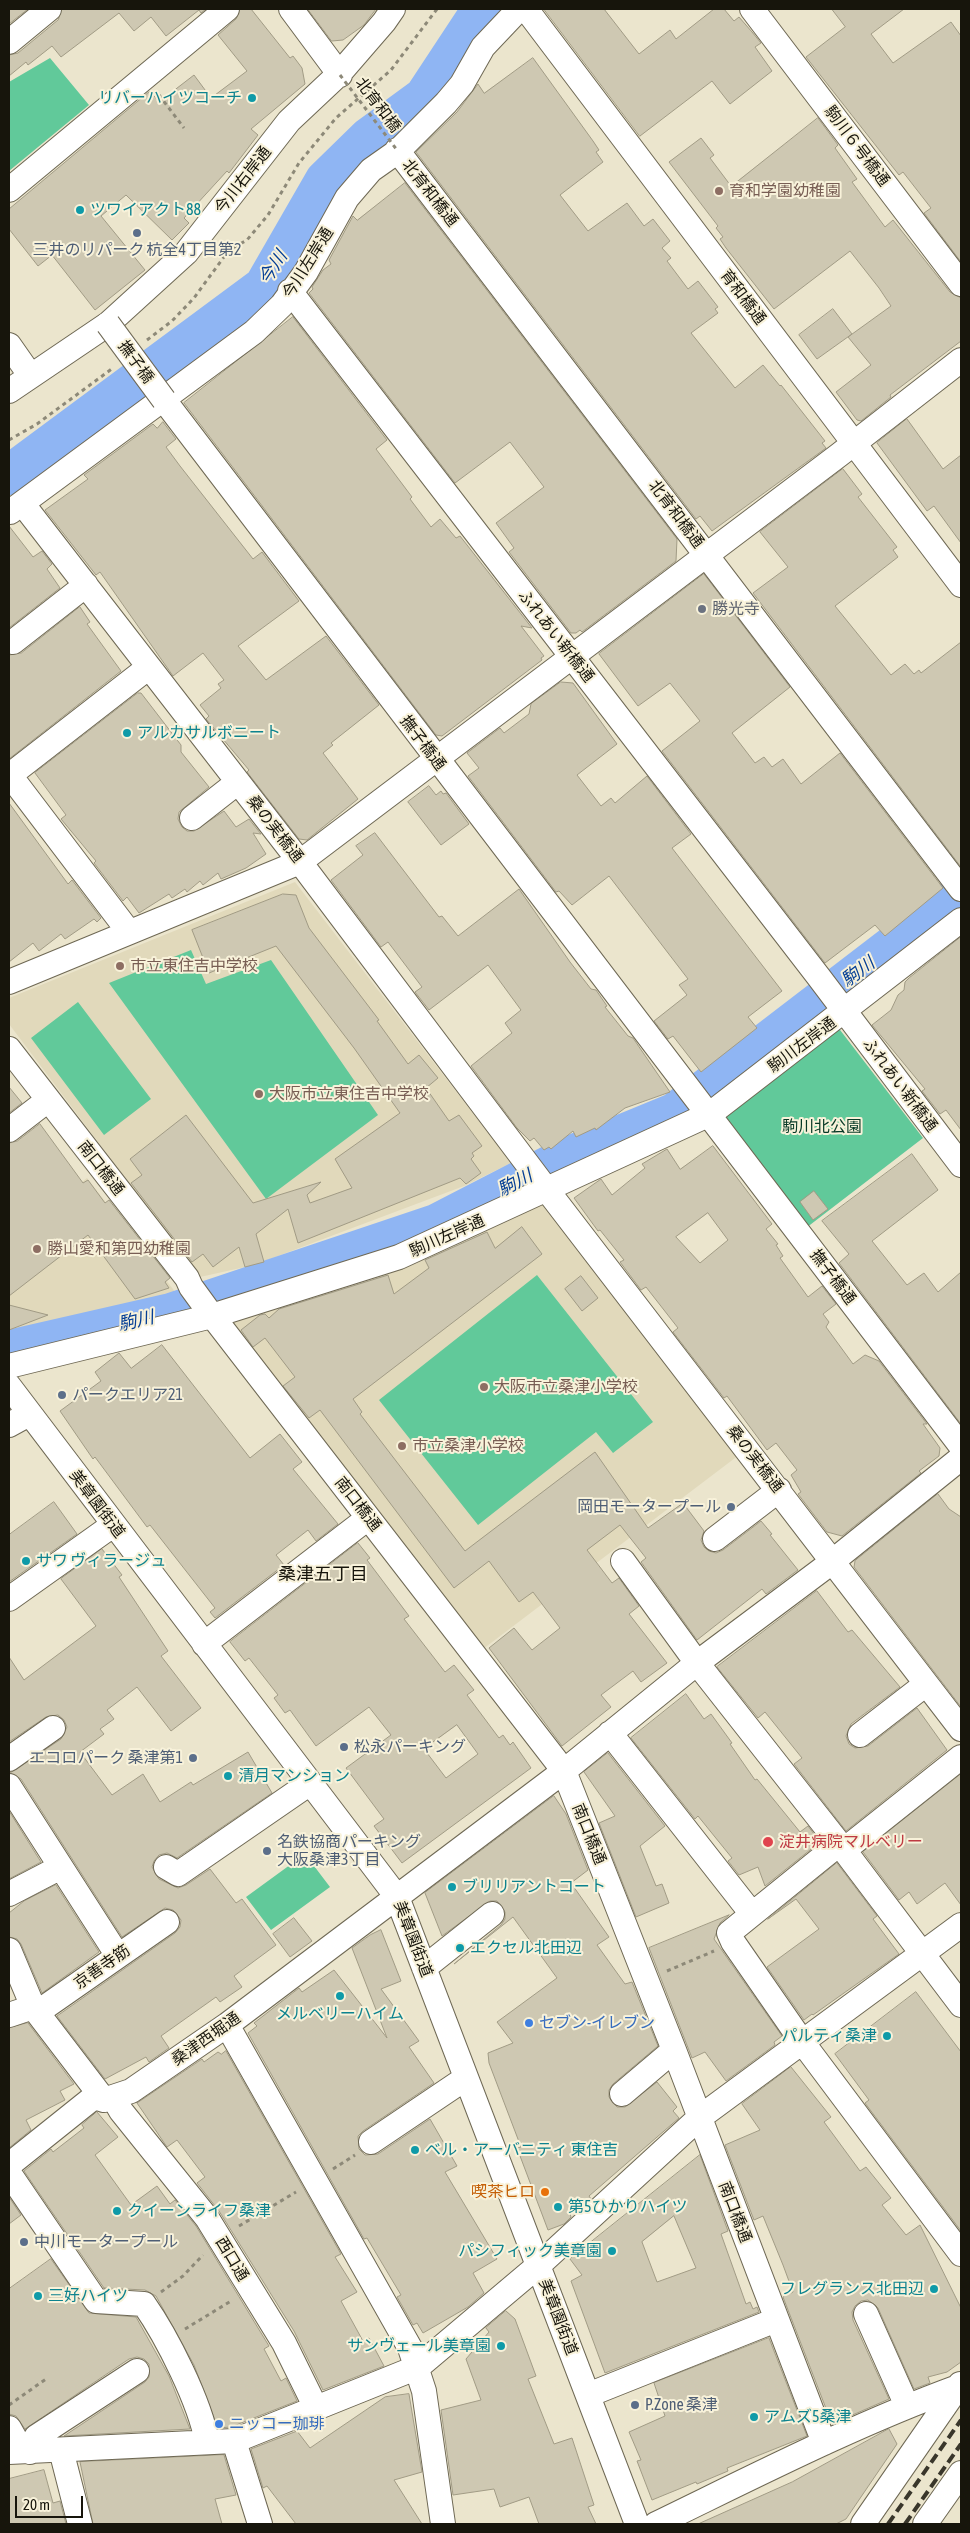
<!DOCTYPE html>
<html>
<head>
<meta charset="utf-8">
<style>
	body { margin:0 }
	#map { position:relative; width:970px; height:2533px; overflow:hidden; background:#ebe5cd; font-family:"Asap Condensed",sans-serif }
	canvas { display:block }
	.frame { position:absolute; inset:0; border:10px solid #17150c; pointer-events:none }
	.scale { position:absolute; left:15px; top:2496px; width:68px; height:22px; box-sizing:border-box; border:2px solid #17150c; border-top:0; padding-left:6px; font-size:15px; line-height:18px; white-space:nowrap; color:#17150c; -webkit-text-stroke:4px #f8f2da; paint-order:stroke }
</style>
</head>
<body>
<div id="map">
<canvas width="970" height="2533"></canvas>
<div class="frame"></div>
<div class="scale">20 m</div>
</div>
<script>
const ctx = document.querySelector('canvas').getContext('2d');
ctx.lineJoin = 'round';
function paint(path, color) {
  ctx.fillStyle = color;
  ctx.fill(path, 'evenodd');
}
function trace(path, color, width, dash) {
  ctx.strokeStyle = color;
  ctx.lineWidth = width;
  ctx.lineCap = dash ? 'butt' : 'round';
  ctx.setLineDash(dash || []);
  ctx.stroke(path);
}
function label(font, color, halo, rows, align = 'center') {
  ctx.font = font + ' "Asap Condensed","Noto Sans JP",sans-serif';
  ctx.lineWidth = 4;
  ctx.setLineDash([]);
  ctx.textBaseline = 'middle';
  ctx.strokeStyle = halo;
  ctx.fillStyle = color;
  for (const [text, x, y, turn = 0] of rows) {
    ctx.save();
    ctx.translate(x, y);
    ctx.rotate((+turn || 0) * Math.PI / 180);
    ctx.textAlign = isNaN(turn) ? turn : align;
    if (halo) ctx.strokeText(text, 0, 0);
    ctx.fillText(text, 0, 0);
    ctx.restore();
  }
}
const built = new Path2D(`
	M295,882L511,1163L464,1186L254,1265L200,1277L9,1024V998Z
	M87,1178L176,1293L9,1332V1249L42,1224L37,1217Z
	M534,1203L548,1205L739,1455L483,1649L228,1320Z`);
const green = new Path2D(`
	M50,58L89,105L9,171V82Z
	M191,950L206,984L271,960L378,1115L266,1199L109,983Z
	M78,1002L151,1099L104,1135L31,1038Z
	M837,1026L923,1138L806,1228L721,1116Z
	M537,1275L653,1422L613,1453L596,1432L478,1525L379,1400Z
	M305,1854L330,1887L271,1930L246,1897Z`);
const river = new Path2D(`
	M9,475L264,286L325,180L368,138L424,97L482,9
	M9,1350L171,1313L436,1224L562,1159L674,1113L961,893`);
const building = new Path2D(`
	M9,9H28L9,24Z
	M62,9H206L201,13L199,10L166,36L151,17L134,31L119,13L61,57L52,46L28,65L26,62L9,76V55L18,53L58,20Z
	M240,9H251L290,58L293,56L302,68L305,84L251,129L258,135L229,173L227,171L184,218L189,223L172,240L126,195L101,216L145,270L95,310L52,255L38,266L9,229V209L150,91L159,102L194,75L211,98L247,71L218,35L236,19Z
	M308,9H376L364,25L343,40L332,41Z
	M544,9H604L639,54L670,30L676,39L714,9H724L734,21L739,17L752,32L761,43L755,47L772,71L730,104L712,81L640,136Z
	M832,9H904L871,34L893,63L951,22L961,36V262L924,213L931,208L903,172L899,175L806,57L845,27Z
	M533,58L593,141L599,150L596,152L603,162L560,195L588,231L627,203L644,226L653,219L670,241L662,248L671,258L667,261L688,289L698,281L718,307L715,309L718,313L691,333L735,388L763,365L780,386L781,385L825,441L822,443L826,448L712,531L700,516L696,519L416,152L457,112L478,84L484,93Z
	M818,118L838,145L835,148L857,179L852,182L885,227L893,220L950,292L961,298V341L890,395L891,397L861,421L857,420L836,392L871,365L848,337L891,306L879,288L850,251L774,309L726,248L720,239L723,237L716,228L718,226L669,162L701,138L714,155L710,158L731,186Z
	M405,183L677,539L676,561L582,632L580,630L576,633H571L509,552L514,548L496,523L544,487L510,442L455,483L309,293L313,289L312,287L323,270L331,264L329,260L353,216L357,220Z
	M833,309L852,334L817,359L799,335Z
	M293,317L387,440L376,449L412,497L410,499L431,527L440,519L456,538L460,536L532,628L521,626L544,656L541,658L542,660L442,736L436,735L184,403Z
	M907,419L943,469L961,455V543L934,506L927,511L877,443Z
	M163,422L176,439L166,447L180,466L253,559L262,552L299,601L238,646L266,680L326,636L379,705L331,743L333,745L323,753L358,799L307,840L299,839L247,772L249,770L206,719L209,716L200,705L221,688L218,684L224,680L203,653L173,676L100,572L96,575L45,510L88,479L84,475L153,424L157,428Z
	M843,469L862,494L858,497L897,547L893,550L898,557L835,606L891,675L905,664L914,674L919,670L921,673L961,642V867L753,593L788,567L760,532Z
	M9,526L33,557L42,551L52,564L47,569L60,588L9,628Z
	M704,574L790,687L732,733L755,763L764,757L772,767L783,759L801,784L840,753L943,888L885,936L875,925L825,963L662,751L700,721L670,683L638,706L599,654Z
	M80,607L90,622L87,624L121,671L9,759V655L21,653Z
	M561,682L573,683L617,744L577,775L601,806L611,798L615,803L647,776L691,834L672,848L782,991L748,1017L757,1028L701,1072L673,1036L668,1039L654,1021L687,995L679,985L688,979L609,876L572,905L559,891L556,892L468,776L479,768L467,753L500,728L504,733L529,714L531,704Z
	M138,693H141L181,745V752L209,787L179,812L178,819L182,827L187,831H194L224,811L236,827L249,819L261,834L253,833L266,854L246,868L221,879L218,873L203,885L200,881L187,892L185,889L172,898L169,894L139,913L127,897L123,901L94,863L96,861L61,819L66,815L35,773Z
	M429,786L436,795L441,791L443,794L446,793L469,824L441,845L408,802Z
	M9,803L68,884L72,880L101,918L97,922L94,919L65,939L61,934L39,951L33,943L9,962Z
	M375,833L439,917L442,916L458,936L519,889L570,962L591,989L596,990L607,1006L605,1007L628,1036L633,1038L670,1092L625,1108L596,1130L595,1128L576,1137L573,1131L551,1149L549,1147L544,1150L534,1138L530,1141L517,1128L471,1066L512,1033L505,1023L521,1010L488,965L429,1010L415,992L422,987L388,942L381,947L331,880L363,855L356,846Z
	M283,894L296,895L309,928L379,1020L377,1021L408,1064L419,1055L438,1078L426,1088L449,1121L459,1115L482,1146L472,1153L474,1156L471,1159L481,1173L466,1184L460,1178L298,1243L288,1209L256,1234L264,1262L245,1267L239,1247L213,1267L203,1254L192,1262L131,1183L142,1175L130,1159L186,1115L253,1203L321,1182L307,1195L310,1203L352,1188L335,1159L400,1113L354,1048L276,946L209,973L192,930Z
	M961,937V1130L946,1110L940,1114L922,1091L925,1089L872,1025L891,1010L898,995L904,990L905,982L909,978Z
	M9,1087L22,1103L9,1113Z
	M40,1124L83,1183L88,1180L105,1203L109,1200L170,1278L165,1282L169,1288L135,1299L88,1235L9,1296V1143L17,1141Z
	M713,1146L772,1224L766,1229L778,1244L776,1245L783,1256L780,1258L808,1297L822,1286L836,1304L823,1314L829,1322L826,1327L853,1364L865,1355L879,1361L927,1424H923L940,1448L939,1456L919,1471L921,1473L842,1536L827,1532L798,1494L801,1492L791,1475L797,1470L776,1443L767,1450L727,1396L724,1398L673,1332L678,1328L646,1287L641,1290L620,1262L624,1260L600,1230L598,1231L574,1198L601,1179L612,1195L645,1168L642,1164L667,1149L680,1169ZM708,1213L728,1240L700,1263L676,1237Z
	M912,1154L938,1190L872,1241L907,1285L924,1273L938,1292L961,1272V1424L839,1263L849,1254L822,1221Z
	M814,1191L828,1209L813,1220L800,1202Z
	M522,1227L542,1254L353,1399L362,1412L360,1414L465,1551L595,1452L648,1528L683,1503L704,1531L701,1540L704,1547L709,1551L716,1553L723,1550L761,1521L772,1534L770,1535L798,1570L766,1594L762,1589L697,1640L641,1562L646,1558L620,1525L587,1550L612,1583L619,1578L639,1606L629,1614L667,1663L641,1682L633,1671L601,1695L611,1707L562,1746L489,1648L514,1628L532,1650L560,1628L533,1592L519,1602L489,1561L454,1588L320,1410L309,1418L283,1386L295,1377L265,1338L253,1347L241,1330L260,1315L265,1314L269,1318L279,1309L388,1275L394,1294L429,1268L425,1260L487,1232L495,1248Z
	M581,1276L598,1298L582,1311L565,1289Z
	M9,1305L48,1315L9,1330Z
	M162,1345L250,1458L280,1434L302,1462L293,1469L338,1524L316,1541L308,1530L276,1555L284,1565L215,1618L210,1612L215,1608L150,1525L147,1527L95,1457L93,1459L60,1411L101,1381L95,1372L119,1353L131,1368Z
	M938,1494L949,1509L961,1517V1707L854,1567L855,1561Z
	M54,1502L77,1534L9,1582V1535Z
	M358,1543L370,1558L367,1560L409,1616L404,1619L445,1672L454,1665L474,1690L467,1695L499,1738L503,1735L510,1745L513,1742L531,1768L402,1863L374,1826L384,1819L346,1768L391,1735L369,1707L316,1746L290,1710L285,1713L274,1698L278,1695L249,1658L245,1661L230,1642ZM457,1725L478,1754L446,1778L424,1749Z
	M102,1549L122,1575L119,1577L168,1651L161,1656L201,1708L171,1731L137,1687L107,1710L114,1719L100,1729L104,1734L80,1752L112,1795L143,1774L160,1802L191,1782L193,1785L248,1752L272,1793L177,1858L167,1853L159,1855L154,1861L152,1867L159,1879L178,1888L186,1885L210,1869L236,1903L242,1899L276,1945L234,1976L242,1987L220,2002L216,1997L161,2036L169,2048L149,2062L146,2057L105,2079L57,2016L175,1933L180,1927L181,1920L173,1910L165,1908L122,1937L21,1779L10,1773L61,1739L67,1727L64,1720L58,1715L46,1717L9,1742V1657L24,1680L96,1626L61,1579Z
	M817,1591L848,1632L852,1630L900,1687L851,1724L846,1736L849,1744L855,1748L868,1746L917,1708L947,1750L846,1831L794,1764L802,1758L765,1712L758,1718L717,1667Z
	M686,1694L704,1719L711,1714L732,1743L730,1744L755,1780L757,1779L800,1832L808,1826L820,1842L765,1886L758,1867L739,1875L728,1861L732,1858L698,1816L695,1819L631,1738Z
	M608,1753L665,1826L640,1846L656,1886L662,1884L669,1903L636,1917L599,1823L615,1816L584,1772Z
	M961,1774V1905L945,1883L917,1904L909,1892L899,1900L863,1852Z
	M554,1796L566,1814L588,1870L571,1883L609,1937L597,1945L625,1984L632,1982L658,2046L613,2084L609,2090V2097L617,2107H625L657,2082L677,2107L673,2111L679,2118L589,2196L591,2199L586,2203L569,2210L571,2217L564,2224L548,2230L517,2148L521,2147L489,2063L488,2053L513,2043L497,2022L557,1978L513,1917L454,1964L501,1925L505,1919V1912L497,1901H490L442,1936L425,1893Z
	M9,1811L41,1862L9,1879Z
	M837,1863L877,1916L873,1919L899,1954L813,2015L812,2014L804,2020L767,1967L819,1929L796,1899L768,1919Z
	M56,1885L99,1952L42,1993L21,1944L17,1939L9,1937V1913L24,1901Z
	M729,1915L720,1923L714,1939L782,2036L774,2042L775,2045L726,2081L705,2052L692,2058L649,1948Z
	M294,1918L312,1941L290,1957L273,1934Z
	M381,1930L401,1981L381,1989L419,2041L409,2047L434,2083L363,2131L358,2136L359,2149L365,2155L378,2154L430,2119L457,2166L445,2172L497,2259L473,2273L484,2293L468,2307L423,2333L417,2323L413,2325L397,2297L401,2295L367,2238L364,2239L248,2033L257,2026L254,2023L299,1988L302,1992L334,1970L387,2038L352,1948L370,1935Z
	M916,1992L961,2052V2231L865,2103L869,2100L835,2054Z
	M28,2023L74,2084L60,2091L65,2100L26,2120L31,2130L9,2148V2028Z
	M226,2051L341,2254L335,2257L357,2292L341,2301L363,2341L369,2338L384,2366L323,2390L294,2331L219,2211L197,2183L205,2177L177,2140L167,2147L137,2103L202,2059L204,2062L218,2052L221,2054Z
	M791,2067L831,2117L824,2122L860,2171L866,2167L891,2198L882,2205L906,2235L920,2225L961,2308V2362L947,2372L928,2377L930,2383L914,2389L878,2308L868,2300L861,2301L855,2306L852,2312L853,2320L889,2399L832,2424L783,2297L793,2292L783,2265L763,2216L754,2220L725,2145L760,2130L742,2104Z
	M97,2112L118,2137L95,2155L131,2205L157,2186L170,2204L175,2200L196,2226L269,2346L264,2349L281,2381L286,2378L297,2401L231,2427L218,2428L194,2365L156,2296L145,2290L104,2288L24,2171L51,2149L53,2152L84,2128L82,2125Z
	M700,2155L728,2231L721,2234L746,2304L750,2302L753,2309L757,2307L759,2312L605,2373L571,2281L582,2275L570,2259ZM674,2216L696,2268L657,2282L642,2242Z
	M9,2197L21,2215L9,2224Z
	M51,2259L89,2313L136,2317L169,2376L190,2429L64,2436L145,2382L149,2377V2364L144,2359L137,2357L129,2359L25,2429L16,2416L9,2414V2289Z
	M506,2311L515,2319L536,2376L528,2379L554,2444L572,2438L594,2505L588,2507L596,2524H539L529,2497L500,2507L494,2489L453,2495L441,2410L481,2400L466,2359L489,2332L486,2328Z
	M769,2338L807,2436L727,2468L728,2471L697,2484L696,2482L652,2500L637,2461L641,2460L629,2432L665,2416L654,2383Z
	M409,2394L422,2472L394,2480L422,2524H296L267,2486L263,2488L251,2449L297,2431L310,2448L385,2397Z
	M889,2429L897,2444L846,2519L836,2524H698L792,2482Z
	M224,2455L236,2495L215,2499L222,2524H93L80,2462Z
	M44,2470L53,2503L60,2501L66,2524H9V2479Z`);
const path = new Path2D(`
	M159,95L184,128
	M147,340L172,321L194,298L229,250L247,240L268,215L299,163L336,118L391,70L437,9
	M9,440L37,424L113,368
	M667,1971L714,1951
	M333,2169L355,2155
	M239,2226L296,2192
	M161,2292L183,2276L203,2255
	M185,2329L231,2301
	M9,2405L46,2379`);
const minor = new Path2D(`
	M291,9L340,75
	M526,9L961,585
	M752,9L961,284
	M9,42L49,9
	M397,150L961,889
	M9,190L227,9
	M290,291L818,976L961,1165
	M9,345L30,375
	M9,391L108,324L186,253L289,121L339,74L384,22L393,9
	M164,400C428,749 696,1096 961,1446
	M22,503L300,862L547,1190L961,1729
	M10,512L254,332L282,305L306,272L347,198L371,170L398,151L446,103L462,84L483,47L519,9
	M13,642L86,585
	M9,774L129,932
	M10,775L149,667
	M192,818L238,782
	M9,982L300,862L839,455L961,360
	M9,1049L187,1278L191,1287L207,1309L564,1771L674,2050L824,2443
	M9,1130L48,1100
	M9,1366L212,1316L399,1257L710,1114L961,920
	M9,1386L397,1897L637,2524
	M9,1425L29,1414
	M715,1539L779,1490
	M623,1561L697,1663L844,1850L961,2005
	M9,1599L113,1525
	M204,1644L368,1518
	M610,1733L752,1914
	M860,1735L926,1684
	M9,1759L53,1728
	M9,1786L118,1956
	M839,1844L729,1933L733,1942L803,2043L961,2254
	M844,1850L961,1757
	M166,1867L178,1874L310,1783
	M9,1894L59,1868
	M9,1950L33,2007L104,2100
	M424,1968L492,1914
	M38,2012L167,1922
	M9,2015L33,2007
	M227,2025L410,2348L424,2391L443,2524
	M622,2094L674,2050
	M113,2097L121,2111L207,2218L284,2343L316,2408
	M371,2142L466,2078
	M9,2165L94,2097L104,2100L131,2091L227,2025L564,1771L697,1663L828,1565L961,1458
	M9,2173L96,2301L144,2304C167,2337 200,2402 207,2442
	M866,2314L907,2406
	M588,2395L776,2320
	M9,2428L22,2451
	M234,2441L260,2524
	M61,2450L80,2524
	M9,2452L234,2441L418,2367L539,2265L699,2118L961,1925
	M30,2452L36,2437L137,2371
	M656,2524C755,2476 854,2425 958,2387
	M863,2524L960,2384
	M925,2524L961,2473`);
const rail = new Path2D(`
	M888,2524L961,2420
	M905,2524L961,2444`);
const pathBridge = new Path2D(`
	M340,75L397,150`);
const minorBridge = new Path2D(`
	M108,324L164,400`);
const markers = [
	[252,98,5,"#0f9aa8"],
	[719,191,5,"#8d6e63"],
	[80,210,5,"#0f9aa8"],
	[137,233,5,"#5c6f8a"],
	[702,609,5,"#6b7280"],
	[127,733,5,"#0f9aa8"],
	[120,966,5,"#8d6e63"],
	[259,1094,5,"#8d6e63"],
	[37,1249,5,"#8d6e63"],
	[484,1387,5,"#8d6e63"],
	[62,1395,5,"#5c6f8a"],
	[402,1446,5,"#8d6e63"],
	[731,1507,5,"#5c6f8a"],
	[26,1561,5,"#0f9aa8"],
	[344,1747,5,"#5c6f8a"],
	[193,1758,5,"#5c6f8a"],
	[228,1776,5,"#0f9aa8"],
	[768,1842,6,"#e0444e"],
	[267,1851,5,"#5c6f8a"],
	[452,1887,5,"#0f9aa8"],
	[460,1948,5,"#0f9aa8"],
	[340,1996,5,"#0f9aa8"],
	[529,2023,5,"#3f7fe0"],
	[887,2036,5,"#0f9aa8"],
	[415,2150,5,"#0f9aa8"],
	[545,2192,5,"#e8710a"],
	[558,2207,5,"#0f9aa8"],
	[117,2211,5,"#0f9aa8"],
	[24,2242,5,"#5c6f8a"],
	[612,2251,5,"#0f9aa8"],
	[934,2289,5,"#0f9aa8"],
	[38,2296,5,"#0f9aa8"],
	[501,2346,5,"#0f9aa8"],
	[635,2405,5,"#5c6f8a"],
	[754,2417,5,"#0f9aa8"],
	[219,2424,5,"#3f7fe0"]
];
const cultureNames = [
	["リバーハイツコーチ",242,98,"right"],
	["ツワイアクト88",90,210],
	["アルカサルボニート",137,733],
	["サワ ヴィラージュ",36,1561],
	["清月マンション",238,1776],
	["ブリリアントコート",462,1887],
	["エクセル北田辺",470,1948],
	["メルベリーハイム",340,2014,"center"],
	["パルティ桑津",877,2036,"right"],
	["ベル・アーバニティ 東住吉",425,2150],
	["第5ひかりハイツ",568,2207],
	["クイーンライフ桑津",127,2211],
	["パシフィック美章園",602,2251,"right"],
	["フレグランス北田辺",924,2289,"right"],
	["三好ハイツ",48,2296],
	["サンヴェール美章園",491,2346,"right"],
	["アムズ5桑津",764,2417]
];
const streetNames = [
	["北育和橋",378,105,53],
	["駒川６号橋通",857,146,53],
	["今川右岸通",243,180,-52],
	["北育和橋通",430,193,52],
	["今川左岸通",308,263,-58],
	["育和橋通",743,297,53],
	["撫子橋",136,362,54],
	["北育和橋通",676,514,53],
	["ふれあい新橋通",556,636,52],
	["撫子橋通",423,743,53],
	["桑の実橋通",275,829,52],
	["駒川左岸通",802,1045,-37],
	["ふれあい新橋通",900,1085,53],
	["南口橋通",101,1168,52],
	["駒川左岸通",447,1236,-24],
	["撫子橋通",833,1277,53],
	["桑の実橋通",755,1459,52],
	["美章園街道",97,1504,53],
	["南口橋通",358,1504,52],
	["南口橋通",589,1834,68],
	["美章園街道",413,1939,69],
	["京善寺筋",102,1967,-35],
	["桑津西堀通",206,2039,-35],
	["南口橋通",735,2212,69],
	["西口通",232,2259,59],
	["美章園街道",558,2317,69]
];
const educationNames = [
	["育和学園幼稚園",729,191],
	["市立東住吉中学校",130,966],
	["大阪市立東住吉中学校",269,1094],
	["勝山愛和第四幼稚園",47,1249],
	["大阪市立桑津小学校",494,1387],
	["市立桑津小学校",412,1446]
];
const serviceNames = [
	["三井のリパーク 杭全4丁目第2",137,250,"center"],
	["パークエリア21",72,1395],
	["岡田モータープール",721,1507,"right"],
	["松永パーキング",354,1747],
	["エコロパーク 桑津第1",183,1758,"right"],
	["名鉄協商パーキング",277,1842],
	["大阪桑津3丁目",277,1860],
	["中川モータープール",34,2242],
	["P.Zone 桑津",645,2405]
];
const worshipNames = [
	["勝光寺",712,609]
];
const parkNames = [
	["駒川北公園",822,1127]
];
const healthNames = [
	["淀井病院マルベリー",779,1842]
];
const shopNames = [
	["セブン-イレブン",539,2023],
	["ニッコー珈琲",229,2424]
];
const foodNames = [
	["喫茶ヒロ",535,2192]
];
const waterNames = [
	["今川",273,268,-57],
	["駒川",858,972,-37],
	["駒川",515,1183,-28],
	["駒川",136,1321,-13]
];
const neighbourhoodNames = [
	["桑津五丁目",323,1574]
];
paint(built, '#e1d9bb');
paint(green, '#61c99a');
trace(river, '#8fb5f3', 40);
paint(building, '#cec8b2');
trace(building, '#a19b85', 1);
trace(minor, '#6e6854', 26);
trace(path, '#8d8978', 3, [4, 4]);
trace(minor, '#fff', 24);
trace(rail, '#39362b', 4, [10, 5]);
trace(minorBridge, '#6e6854', 26, []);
trace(pathBridge, '#8d8978', 3, [4, 4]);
trace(minorBridge, '#fff', 24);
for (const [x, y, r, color] of markers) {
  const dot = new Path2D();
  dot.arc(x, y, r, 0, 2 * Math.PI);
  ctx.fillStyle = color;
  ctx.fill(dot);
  trace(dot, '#f8f2da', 2);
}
label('16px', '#0d838f', '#f8f2da', cultureNames, 'left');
label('16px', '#17150c', '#f8f2da', streetNames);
label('16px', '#785e54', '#f8f2da', educationNames, 'left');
label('16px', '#4e5e75', '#f8f2da', serviceNames, 'left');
label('16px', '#5b616d', '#f8f2da', worshipNames, 'left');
label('16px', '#063825', '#f8f2da', parkNames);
label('16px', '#be3a42', '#f8f2da', healthNames, 'left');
label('16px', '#366cbe', '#f8f2da', shopNames, 'left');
label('16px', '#c56008', '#f8f2da', foodNames, 'right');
label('italic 18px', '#043e95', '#f8f2da', waterNames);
label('18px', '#17150c', '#f8f2da', neighbourhoodNames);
</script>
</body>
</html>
